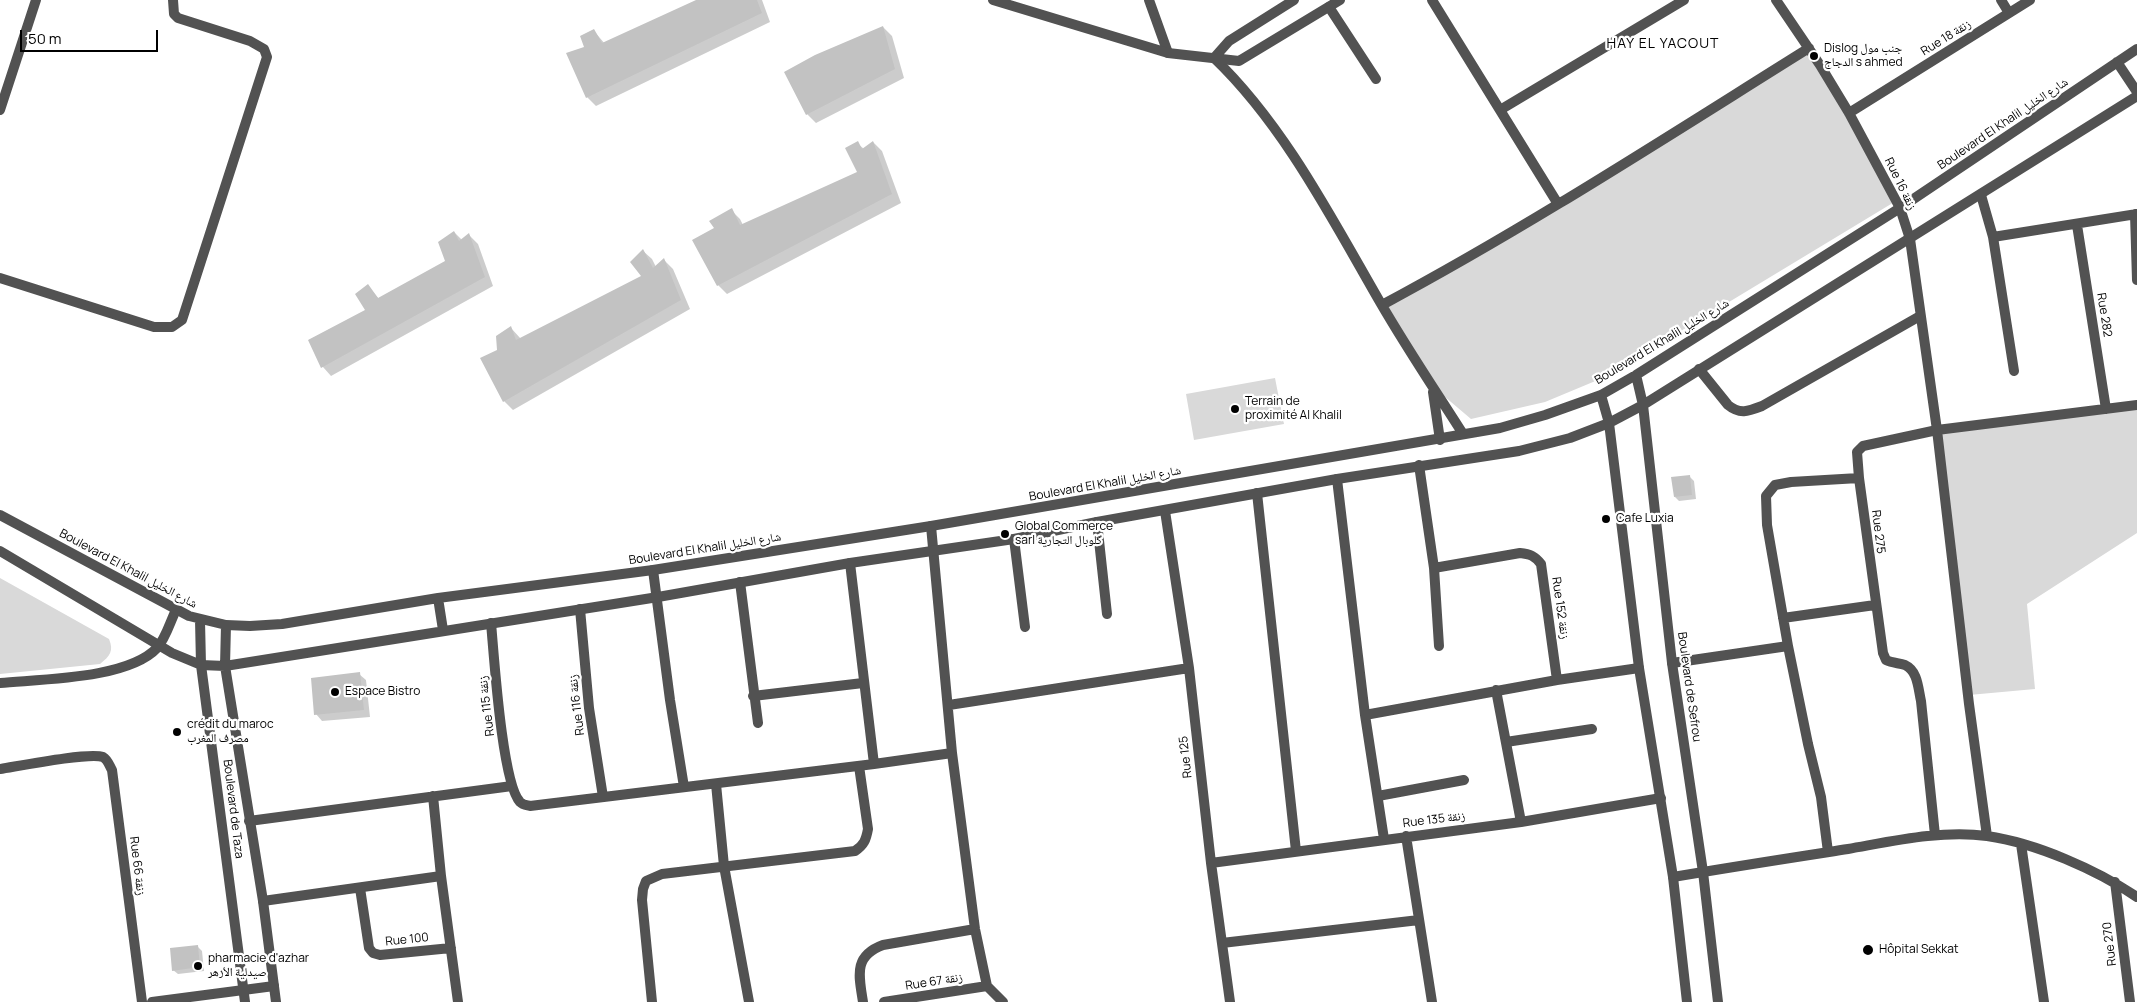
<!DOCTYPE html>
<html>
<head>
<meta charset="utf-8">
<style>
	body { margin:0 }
	#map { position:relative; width:2137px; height:1002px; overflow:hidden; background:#fff; font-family:Manrope,sans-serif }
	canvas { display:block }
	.scale { position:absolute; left:20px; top:30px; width:138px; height:22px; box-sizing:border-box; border:2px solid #000; border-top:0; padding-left:6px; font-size:15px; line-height:18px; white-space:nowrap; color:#000; -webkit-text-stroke:4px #fff; paint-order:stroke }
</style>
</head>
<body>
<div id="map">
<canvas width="2137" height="1002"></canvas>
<div class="scale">50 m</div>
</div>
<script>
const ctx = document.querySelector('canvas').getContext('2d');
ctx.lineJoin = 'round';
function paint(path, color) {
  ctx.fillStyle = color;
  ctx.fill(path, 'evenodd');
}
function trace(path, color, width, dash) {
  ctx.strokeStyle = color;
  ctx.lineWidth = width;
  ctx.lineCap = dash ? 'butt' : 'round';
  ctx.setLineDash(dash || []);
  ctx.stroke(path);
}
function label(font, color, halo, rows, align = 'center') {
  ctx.font = font + ' Manrope,"Noto Naskh Arabic",sans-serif';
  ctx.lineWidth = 4.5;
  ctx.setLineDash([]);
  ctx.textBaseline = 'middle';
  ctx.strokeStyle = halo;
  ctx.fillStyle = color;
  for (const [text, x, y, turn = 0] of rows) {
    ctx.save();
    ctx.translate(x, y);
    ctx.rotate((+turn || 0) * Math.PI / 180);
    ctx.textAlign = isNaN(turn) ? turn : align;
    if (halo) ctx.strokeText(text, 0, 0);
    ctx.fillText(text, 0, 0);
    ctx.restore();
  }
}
const green = new Path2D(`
	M1810,52L1896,201L1605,377L1545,402L1471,419L1431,385L1385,306Z
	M1275,378L1284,424L1194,440L1186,394Z
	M2137,406V533L2027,604L2035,689L1969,695L1938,430Z
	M0,578L109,639C114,651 110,656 100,664L0,674Z`);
const shadow = new Path2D(`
	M699,0H762L770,22L596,106L587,97L586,48L594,31L605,44Z
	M883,27L892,36L904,78L816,123L807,114L785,72Z
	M873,142L882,151L901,203L727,294L718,285L694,241L716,229L731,210L740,219L743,225L859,172L857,143L864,149Z
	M454,232L462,240L469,235L478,244L493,286L331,376L323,367L309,340L367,310L368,286L379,299L447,262Z
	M643,251L652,259L656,267L664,260L673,269L690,309L513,410L504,401L499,351L511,328L521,339L643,276Z
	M1689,476L1694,481L1696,499L1679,501L1675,497Z
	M359,674L366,680L370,717L322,721L316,714Z
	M198,947L202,951L204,971L178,974L173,970Z`);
const building = new Path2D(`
	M696,0H757L762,13L586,98L566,53L584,47L580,36L594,29L602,43Z
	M883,26L895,69L806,115L784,72L815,55Z
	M858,141L862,149L873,141L892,194L717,286L692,240L714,228L709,221L732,208L740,225L857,172L845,148Z
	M454,231L459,241L469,233L485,277L321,368L308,340L365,310L355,294L368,284L378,298L445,261L438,242Z
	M643,249L653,268L664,258L681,300L503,402L480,358L497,350L496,336L511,326L516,340L641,276L630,262Z
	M1690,475L1692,495L1674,497L1671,477Z
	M360,672L364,710L314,715L311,678Z
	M198,945L200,967L172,971L170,948Z`);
const minor = new Path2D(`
	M1149,0L1168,53
	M1432,0L1558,204
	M1776,0L1820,65L1849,113L1900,208L1910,239L1937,430L1969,704L1987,836
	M2001,0L2009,13
	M1329,7L1376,79
	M1214,58C1284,125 1332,219 1380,302C1406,347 1435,390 1463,434
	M0,110L36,0
	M1500,110L1684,0
	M1849,113L2030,0
	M1981,195L1993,237L2137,214
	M2135,214L2137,280
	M2077,225L2106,409
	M1993,237L2014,371
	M0,278L154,327H172L182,320L267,57L264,49L250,41L178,18L174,14L173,0
	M1382,305C1528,227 1668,136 1809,48
	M1699,369L1728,405C1740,415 1749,411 1762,406L1920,316
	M1433,392L1440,440
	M1419,465L1434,568L1439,646
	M1337,479L1365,715L1384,839
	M1257,493L1296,851
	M1165,511L1189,668L1211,863L1230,1002
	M1097,522L1107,614
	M931,526L952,753L975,929L987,986L1003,1002
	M1014,539L1025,627
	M850,563L874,764
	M1434,568L1520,553C1530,554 1535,556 1541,564L1557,680
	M653,570L670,700L684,787
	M740,582L758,723
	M580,609L589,708L603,797
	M1783,618L1875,605
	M491,623C494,655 502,783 520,802C523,805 526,805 530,806L874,764L952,753
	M1672,663L1788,646
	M0,683C42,679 128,679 157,648C166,638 170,622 176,610
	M1496,690L1521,822
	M753,696L863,683
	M949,705L1189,668
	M1365,715L1557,680L1639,668
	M1506,742L1592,729
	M0,769C19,766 89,752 103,757C108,760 109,765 112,770L142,1002
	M716,784L724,866L749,1002
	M433,796L441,876L458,1002
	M1378,796L1464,780
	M249,821L512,786
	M1935,835L1921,701C1918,688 1918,671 1905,665C1899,663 1892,663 1886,660L1883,653L1859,478L1857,452L1863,446L1937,430L2137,405
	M1406,836L1432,1002
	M2021,844L2044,1002
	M1828,852L1821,797L1808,744L1788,646L1767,525L1766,496L1775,485L1791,482L1859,478
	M1211,863L1521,822L1661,798
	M1673,877C1731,867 1790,858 1848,849C1894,841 1941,830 1987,836C2036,843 2097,870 2137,897
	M2115,882L2130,1002
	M360,888L369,948L373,953L380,955L451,948
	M263,901L441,876
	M1222,943L1419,920
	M152,1002L274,986
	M652,1002L642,900L643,889L646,881L662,874L855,851C864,845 866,840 868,829L859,766
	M863,1002C859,976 853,956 883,945L975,929
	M884,1002L987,986`);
const tertiary = new Path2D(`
	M993,0L1168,53L1239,61L1340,0
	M1214,58L1229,41L1294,0
	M2117,62L2137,92
	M1636,375L1643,405L1672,663L1703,872L1718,1002
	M1601,395L1609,423L1639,668L1673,877L1687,1002
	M0,515L189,616L226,625L250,626L282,624L438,598L653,570L931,526L1500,428L1545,415L1601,395L1636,375L1900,208L2137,49
	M0,551L172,653L201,665L225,666L658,597L850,563L1014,539L1097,522L1337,479L1519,451L1570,438L1609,423L1643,405L2137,96
	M438,598L443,630
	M200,620L201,665L245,1002
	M226,625L225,666L263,901L276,1002`);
const markers = [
	[1814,56,5,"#000"],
	[1235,409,5,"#000"],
	[1606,519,5,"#000"],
	[1005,534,5,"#000"],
	[335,692,5,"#000"],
	[177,732,5,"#000"],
	[1868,950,6,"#000"],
	[198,966,5,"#000"]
];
const streetNames = [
	["Rue 18 زنقة",1946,38,-32],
	["Boulevard El Khalil شارع الخليل",2003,124,-34],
	["Rue 16 زنقة",1900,184,64],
	["Rue 282",2104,315,81],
	["Boulevard El Khalil شارع الخليل",1662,342,-31],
	["Boulevard El Khalil شارع الخليل",1105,484,-10],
	["Rue 275",1878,532,83],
	["Boulevard El Khalil شارع الخليل",705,549,-9],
	["Boulevard El Khalil شارع الخليل",128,569,28],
	["Rue 152 زنقة",1560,608,82],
	["Boulevard de Sefrou",1689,687,82],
	["Rue 116 زنقة",577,705,-97],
	["Rue 115 زنقة",487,706,-97],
	["Rue 125",1186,757,-96],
	["Boulevard de Taza",233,809,83],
	["Rue 135 زنقة",1434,820,-7],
	["Rue 66 زنقة",137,866,83],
	["Rue 100",407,940,-6],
	["Rue 270",2110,944,-97],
	["Rue 67 زنقة",934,982,-9]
];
const poiNames = [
	["Dislog جنب مول",1824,49],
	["الدجاج s ahmed",1824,63],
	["Terrain de",1245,402],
	["proximité Al Khalil",1245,416],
	["Cafe Luxia",1616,519],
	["Global Commerce",1015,527],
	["sarl گلوبال التجارية",1015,541],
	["Espace Bistro",345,692],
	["crédit du maroc",187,725],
	["مصرف المغرب",187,739],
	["Hôpital Sekkat",1879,950],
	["pharmacie d'azhar",208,959],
	["صيدلية الأزهر",208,973]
];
const neighbourhoodNames = [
	["HAY EL YACOUT",1663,44]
];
paint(green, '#d9d9d9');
paint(shadow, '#0003');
paint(building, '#c2c2c2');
trace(minor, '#525252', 10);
trace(tertiary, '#525252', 10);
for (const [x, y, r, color] of markers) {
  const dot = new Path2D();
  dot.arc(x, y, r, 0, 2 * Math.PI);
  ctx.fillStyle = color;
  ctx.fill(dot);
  trace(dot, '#fff', 2);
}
label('12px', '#000', '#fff', streetNames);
label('12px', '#000', '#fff', poiNames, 'left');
ctx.letterSpacing = '1px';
label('14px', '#000', '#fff', neighbourhoodNames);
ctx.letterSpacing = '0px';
</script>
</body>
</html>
